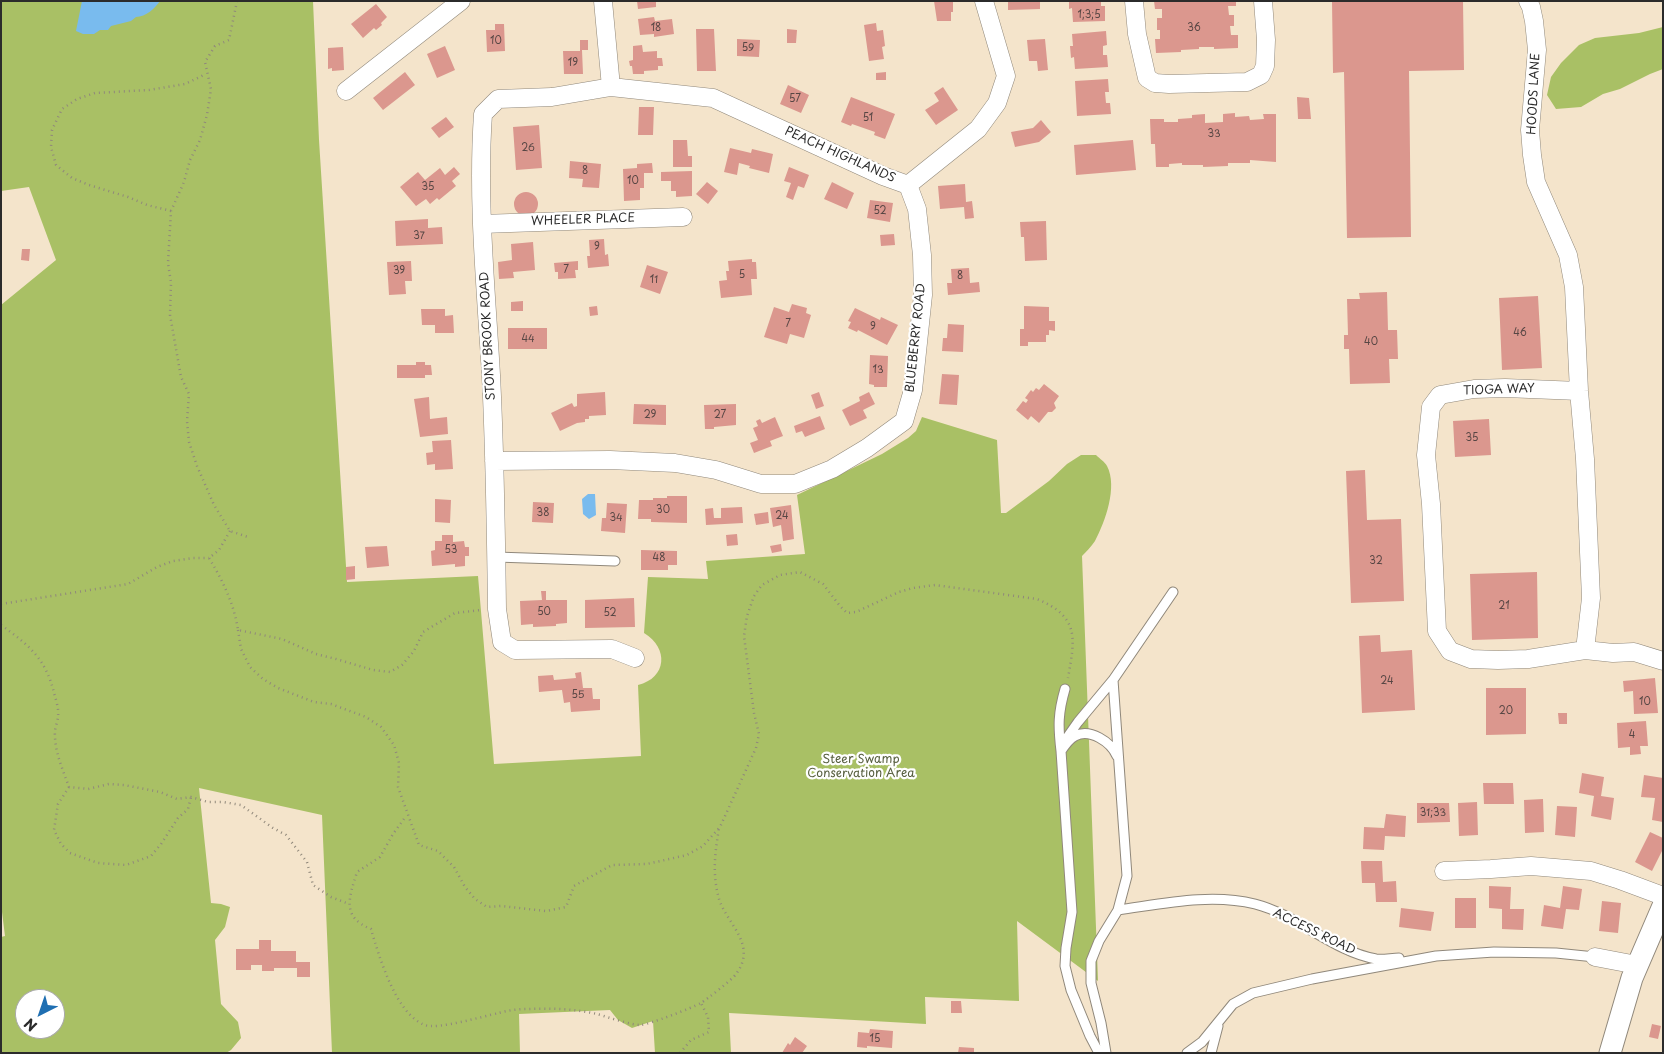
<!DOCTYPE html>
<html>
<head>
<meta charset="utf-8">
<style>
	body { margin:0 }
	#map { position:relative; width:1664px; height:1054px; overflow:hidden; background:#f4e4cb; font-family:"Playpen Sans",sans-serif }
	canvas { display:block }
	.frame { position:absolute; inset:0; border:2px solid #2b2b2b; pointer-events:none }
	.north { position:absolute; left:15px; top:989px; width:50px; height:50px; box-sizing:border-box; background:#fff; border:1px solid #aaa; border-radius:50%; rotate:221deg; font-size:14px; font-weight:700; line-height:20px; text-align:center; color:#2b2b2b }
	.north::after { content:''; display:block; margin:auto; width:18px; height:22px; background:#1f6fb2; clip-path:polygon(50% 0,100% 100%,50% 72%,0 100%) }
</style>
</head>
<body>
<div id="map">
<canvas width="1664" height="1054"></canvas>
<div class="frame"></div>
<div class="north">N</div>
</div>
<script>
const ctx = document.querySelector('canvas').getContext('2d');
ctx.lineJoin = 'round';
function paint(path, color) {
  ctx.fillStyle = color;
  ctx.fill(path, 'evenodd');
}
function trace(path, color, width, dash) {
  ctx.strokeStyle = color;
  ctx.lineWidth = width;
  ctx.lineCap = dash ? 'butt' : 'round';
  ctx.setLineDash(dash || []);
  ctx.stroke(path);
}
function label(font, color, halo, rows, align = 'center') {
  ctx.font = font + ' "Playpen Sans",sans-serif';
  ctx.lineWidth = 4.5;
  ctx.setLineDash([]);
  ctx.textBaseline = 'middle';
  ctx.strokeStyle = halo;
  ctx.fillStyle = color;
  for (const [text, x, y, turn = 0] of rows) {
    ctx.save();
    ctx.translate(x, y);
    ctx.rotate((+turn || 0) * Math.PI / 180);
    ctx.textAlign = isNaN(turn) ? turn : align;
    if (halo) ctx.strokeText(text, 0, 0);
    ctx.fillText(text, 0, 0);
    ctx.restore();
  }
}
const green = new Path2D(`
	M1,1H313L319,140L347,582L478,576L494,764L641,756L638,685C667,678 669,648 644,633L648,577L708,579L706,561L805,554L797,495L882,454L908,438L916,431L922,417L997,440L1001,513H1006L1049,481L1067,464L1081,455H1096C1100,459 1105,462 1107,466C1118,487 1105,522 1095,541C1091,547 1086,552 1082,556L1098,981L1017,921L1019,1001L925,997L926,1024L729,1013L731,1053H655L653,1021L632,1028L618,1020L610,1010L519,1014L520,1053H332L322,815L199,788L211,903L221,904L230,907L225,927L215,940L221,1004L238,1022L241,1038L231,1050L226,1053H1V937L5,936L1,904V305L56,260L29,187L1,191ZM25,999H55V1029H25Z
	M1663,27V69L1650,74L1620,89L1603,94L1581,107L1556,109L1547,95L1551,77L1561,63L1579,45L1595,38L1639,33Z`);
const water = new Path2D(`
	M82,1H160C155,8 146,17 136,17L131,21L111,26L108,30H100L94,34H83L76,31Z
	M588,494H595L596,515L589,519L583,514L582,499Z`);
const building = new Path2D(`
	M637,1H656V7L638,9Z
	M934,1H953V12H951V21H937Z
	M1008,1H1040V9L1008,10Z
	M1069,1H1101V6H1105V21L1073,22L1072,8L1069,9Z
	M1154,1H1236V6H1228L1229,15H1234V26H1230L1231,35H1238V48L1214,49V47H1199V49L1181,50V52L1156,53L1155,39H1160V30H1157V18H1162V9H1155Z
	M1332,1H1463L1464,70L1409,71L1411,237L1347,238L1344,72L1333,73Z
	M376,4L387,17L381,23L382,25L376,30L374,28L363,38L351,24Z
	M654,17L655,21L672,19L674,34L654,37V34L640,35L638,19Z
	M876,23L877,31L883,30L885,46L882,47L884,59L869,61L864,25Z
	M495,24H504L505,51L487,52L486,30H495Z
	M696,29H714L716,71H697Z
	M787,29L797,30L796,43H787Z
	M1106,31L1107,45L1103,46V55H1107L1108,67L1075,69L1074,57L1071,58L1070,46H1073L1072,34Z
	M737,39L760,40L759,57L737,56Z
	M1045,39L1048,70L1038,71L1037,61H1029L1027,40Z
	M580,40H588V50H582L583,74H564L563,51H580Z
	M642,45L643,52L657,51V58H662L663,66H658V70L644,71V74H633L632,66H630L629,61L633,60V46Z
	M445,46L455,70L437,78L427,54Z
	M343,47L344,70L332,71V68L328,69V48Z
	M405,72L415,85L383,110L373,98Z
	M886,72V80H876V73Z
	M1108,79L1109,92H1105L1106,103H1110L1111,114L1077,116L1075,81Z
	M788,85L809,95L801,113L780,104Z
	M943,87L958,110L936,125L925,110L939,101L934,93Z
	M851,97L895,114L885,139L874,135L875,132L852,124L851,126L841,122Z
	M1297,97L1309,98L1311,119H1298Z
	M639,107H654L653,135H638Z
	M1235,113V117L1249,116L1250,120L1264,119L1263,114H1276V162L1250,160V163H1228V166L1203,167V165H1182V163L1169,164V167H1156L1155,144H1151L1150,119H1164V122H1178V119L1192,118V115L1205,114V123L1223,122V114Z
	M446,117L454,127L439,138L431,128Z
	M1041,120L1051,132L1039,142L1015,147L1011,132L1033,128Z
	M539,125L542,168L516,170L513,127Z
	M673,140H687L688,156H692V167H673Z
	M1133,140L1136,170L1076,175L1074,145Z
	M730,148L751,153L752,149L773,154L769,173L749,168L750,166L739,163L737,175L724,172Z
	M570,161L601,164L599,188L582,187L583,179L569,178Z
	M652,163L653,173H644V188H640V200L624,201L623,169L637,168V164Z
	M454,167L460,174L452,181L456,186L439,200L437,198L430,204L426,199L416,206L400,187L418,172L425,180L440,168L445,175Z
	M789,167L809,175L804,188L798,186L793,200L786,197L791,183L784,181Z
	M692,171V196L676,197V191H671V181H661V172Z
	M707,182L718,191L708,204L696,194Z
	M832,182L854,193L847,209L824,199Z
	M965,184L966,202L972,201L974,218L965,219L964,207L940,209L938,186Z
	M514 204a12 12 0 1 1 24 0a12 12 0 1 1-24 0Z
	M870,200L893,203L890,222L867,218Z
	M428,219V228L442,227L443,244L396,246L395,221Z
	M1046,221L1047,260L1025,261L1024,237H1021L1020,222Z
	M894,234L895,245L881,246L880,235Z
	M604,239L605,255L608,254L609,266L588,268L587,256H590L589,240Z
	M533,242L535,270L513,272L514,278L499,279L498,262L512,260L511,244Z
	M22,249H30L29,261L21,260Z
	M752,259V262H756L757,279H751L752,295L721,298L719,281L727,280L726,271H729L728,261Z
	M411,261L412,281H405L406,294L389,295L387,262Z
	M578,261V270H575L576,278L558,279V272H555L554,263Z
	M647,265L668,272L660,294L640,287Z
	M969,268L970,283L979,282L980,292L948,295L947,283H952L951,269Z
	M1387,292L1388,330H1397L1398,359H1389L1390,383L1350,384L1349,349H1344V335H1348L1347,299H1360L1359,293Z
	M1538,296L1542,368L1502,370L1499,298Z
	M523,301V311H511V302Z
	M792,304L807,308L806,313L811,315L804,338L790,334L787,344L764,337L774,307L789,312Z
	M597,306L598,315L590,316L589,307Z
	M1024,306L1049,307V321H1055V331L1049,330V335H1046V342H1028V346H1020V329H1024Z
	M855,308L880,320L881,317L898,325L887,345L858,330L857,332L848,328L851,322L848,321Z
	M421,309H445V316L453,315L454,333H435V325H422Z
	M948,324L964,325L963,352L942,351L943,338H947Z
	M508,328H547V349H508Z
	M870,355L888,356L887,387H874V385L869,384Z
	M416,362H425V365H431L432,375H425V378H397V365H416Z
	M942,374L959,375L957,405L939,404Z
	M1044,384L1059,396L1054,403L1056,408L1052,412H1048L1039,423L1031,416L1028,420L1016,410L1023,401L1026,403L1028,400L1025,398L1031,390L1033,392L1036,388L1039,390Z
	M605,392L606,415L589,416V419H585V422L577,423L560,431L551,413L572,403L574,407L577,406V394Z
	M819,392L824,406L816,409L811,395Z
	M869,392L875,404L863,410L867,418L850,426L842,410L860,401L859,397Z
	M429,397L430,419L447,417L448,434L420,437L414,399Z
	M634,404L666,405V425L633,424Z
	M736,404V425L714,427V429H705L704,405Z
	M820,416L825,429L805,437L802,431L796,433L794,426Z
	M775,417L783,436L770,441L772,446L754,453L750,443L758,440L753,428L758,426L756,421L760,419L762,423Z
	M1489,419L1491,455L1455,457L1453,421Z
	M451,440L453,469L435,470V464L427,465L426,453L433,452L432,441Z
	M1365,470L1367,520L1401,519L1404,601L1351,603L1346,471Z
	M667,496H687V523L651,522V519H638L639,500H653V498H667Z
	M435,499L451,500L450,523L435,522Z
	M533,502L554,503L553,523L532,522Z
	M607,503L627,504L625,533L601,531L602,518H606Z
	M791,505L794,539L783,541L781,525L773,527L770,508Z
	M742,507L743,523L706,525L705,509L713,508L714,518H721V508Z
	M768,512L769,523L756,525L754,514Z
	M737,534L738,545L727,546L726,535Z
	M442,535H453V542L464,541L465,547H469V556H465V566L455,567V564L432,566L431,551L435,550V541H442Z
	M781,544L782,551L772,553L770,546Z
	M387,546L389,566L367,568L365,547Z
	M641,550L677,551V565H668V570H641Z
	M355,566V579L346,580V567Z
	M1537,572L1538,638L1472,640L1470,574Z
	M541,591H546V600H567V623L556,624V626L533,627V624L521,625L520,601L542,600Z
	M634,598L635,627L585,628V600Z
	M1380,635L1381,652L1412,650L1415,710L1362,713L1359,636Z
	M581,672L583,688H592L593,699H600V710L571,712L570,702L564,703L562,690L539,692L538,676L553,675L554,680L576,678L575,673Z
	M1655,678L1658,713L1634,714L1633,691L1624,692L1623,681Z
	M1486,688H1526V734L1486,735Z
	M1558,713H1567V724H1559Z
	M1646,721L1648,746H1640L1641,754L1630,755V747L1618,748L1617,723Z
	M1582,773L1604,777L1601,796L1614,798L1611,820L1591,816L1594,796L1579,793Z
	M1644,775L1663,778L1662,800H1663V822L1652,820L1655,798L1641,797Z
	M1483,783H1513L1514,804H1484Z
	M1543,799L1544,832L1525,833L1524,800Z
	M1477,802L1478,835L1459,836L1458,803Z
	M1417,803H1449L1450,822L1417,823Z
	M1557,806L1577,807L1575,837L1555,835Z
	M1386,814L1406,816L1405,837L1385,836L1384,850L1363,849L1364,827L1384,828Z
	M1650,832L1663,838V849L1652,871L1635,862Z
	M1361,861H1382L1383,882L1396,881L1397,902H1376L1375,883H1362Z
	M1489,886L1511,887L1510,909H1524L1523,930L1502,929V909L1489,908Z
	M1563,886L1582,889L1579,910L1566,909L1563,929L1541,926L1544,905L1560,908Z
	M1455,898H1476V928H1455Z
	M1602,901L1621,903L1618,933L1599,931Z
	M1401,908L1434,912L1431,931L1399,927Z
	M259,940H271V951H296V962H310V977H297V968H274V971H262V965H251V970H236V949H259Z
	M951,1001H961L962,1013H951Z
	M1652,1024L1661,1026L1658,1039L1649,1037Z
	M870,1029L893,1031L892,1048L867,1046V1048L857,1047L858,1032L869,1033Z
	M795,1037L807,1046L802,1053H782L788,1043L790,1045Z
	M959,1047L974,1048V1053H958Z`);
const path = new Path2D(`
	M237,1L229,40L215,46L205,62L211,89L207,115L200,140L190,160L184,182L171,211L168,263L171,283L170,315L181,377L189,394L187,421L189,442L197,466L214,505L230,531L248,537
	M171,211L147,205L128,197L89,185L72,178L56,165L51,147L52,130L62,109L77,99L95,93L149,90L185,84L206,74
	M230,531L219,550L209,558C223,581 234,604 238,630L282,639L316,654L336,659L373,670L390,672L402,665L414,651L423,632L455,613L481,610
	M1,604L128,584L157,567L173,561L193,558H209
	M1,625C29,645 46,659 54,693C56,700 59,709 58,716C58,722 54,729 55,735C55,753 63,770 69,787L88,789L109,784L124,785L160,792L177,799L191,797L208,802H223L241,805L273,828L286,835L307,862L313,885L331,897L349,904
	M238,630L241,649L250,667L263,679L278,688L314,702L331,704L366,717L381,727L394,745L399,763L398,787L419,845L438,851L454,867L465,887L475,899L487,907L501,906L546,911L566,907L574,886L612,865L647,864L687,855L703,846L720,827L756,748L759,734L754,713L744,636L747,616L754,596L762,585L780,575L800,572L823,584L840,606L847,613L856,612L899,592L913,588L935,585L1037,599C1080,617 1075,638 1068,678
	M69,787L58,804L54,830L61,844L70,853L98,863L126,865L151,856L161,844L178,818L188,809L191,797
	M404,819L393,834L380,857L357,872C349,898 341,917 371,929C379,956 396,1015 425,1025C437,1030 484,1016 499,1013C509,1010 519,1009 529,1009C551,1008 575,1009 597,1014C608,1017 630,1025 641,1025C650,1024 692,1008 701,1003C706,1000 733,979 736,974C758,945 727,924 719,899C712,874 715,853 719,828
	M680,1053L691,1040L709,1032L708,1017L701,1003`);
const service = new Path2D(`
	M496,557L615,561
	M1066,739L1078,722L1113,680
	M1061,751C1058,726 1058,713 1065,689
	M1118,910C1162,904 1210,893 1255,904C1298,915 1332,951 1376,959C1383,960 1392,958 1399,958
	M1099,1053L1090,1036L1071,990L1065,966L1066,948L1072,912L1061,751C1065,745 1069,739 1075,736C1090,728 1111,742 1117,756
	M1106,1053L1101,1023L1091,983V961L1099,941L1118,910L1127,876L1113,680L1173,592
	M1187,1053L1202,1042L1233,1004L1253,993L1312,979L1436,956L1494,952L1556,953L1595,957
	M1211,1053L1218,1026`);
const minor = new Path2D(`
	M603,1L611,87L552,97L498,99L483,114C477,201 486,288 491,375C495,453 496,531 497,609L502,642L515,650L612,649L635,658
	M1134,1L1137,34L1147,78L1155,83L1169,84L1247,82L1261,75L1265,66L1266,40L1263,1
	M1528,1L1531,7L1534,21L1537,50L1530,130L1532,155L1536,182L1568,255L1574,287L1579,391L1585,459L1591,598L1585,650
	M611,87L713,98L883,176L908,185L978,129L997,103L1006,76L984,1
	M346,91L461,1
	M482,224L683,217
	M1579,391L1505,388L1474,389L1440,395L1431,407L1426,455L1431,504L1437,631L1450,651L1471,659L1498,660L1528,659L1585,650L1613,653L1634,652L1663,661
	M494,461L610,460L675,463L716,470L761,484H795L832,469L867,448L904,421L913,390L923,295L922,255L917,209L908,185
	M1444,871L1491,869L1531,866L1591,871L1620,880L1663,896
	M1595,957L1637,965`);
const tertiary = new Path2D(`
	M1610,1053L1632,978L1663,906`);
const numberNames = [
	["1;3;5",1089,15],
	["18",656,28],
	["36",1194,28],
	["10",496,41],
	["59",748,48],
	["19",573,63],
	["57",795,99],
	["51",868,118],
	["33",1214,134],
	["26",528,148],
	["8",585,171],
	["10",633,181],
	["35",428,187],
	["52",880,211],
	["37",419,236],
	["9",597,247],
	["7",566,270],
	["39",399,271],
	["5",742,275],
	["8",960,276],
	["11",654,280],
	["7",788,324],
	["9",873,327],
	["46",1520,333],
	["44",528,339],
	["40",1371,342],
	["13",878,370],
	["29",650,415],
	["27",720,415],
	["35",1472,438],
	["30",663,510],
	["38",543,513],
	["24",782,516],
	["34",616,518],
	["53",451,550],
	["48",659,558],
	["32",1376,561],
	["21",1504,606],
	["50",544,612],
	["52",610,613],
	["24",1387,681],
	["55",578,695],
	["10",1645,702],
	["20",1506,711],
	["4",1632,735],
	["31;33",1433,813],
	["15",875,1039]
];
const streetNames = [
	["HOODS LANE",1534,94,-87],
	["PEACH HIGHLANDS",840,155,24],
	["WHEELER PLACE",583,220,-2],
	["STONY BROOK ROAD",488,336,-93],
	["BLUEBERRY ROAD",916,338,-84],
	["TIOGA WAY",1499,390,-2],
	["ACCESS ROAD",1314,932,26]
];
const parkNames = [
	["Steer Swamp",861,760],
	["Conservation Area",861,774]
];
paint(green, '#a9c065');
paint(water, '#79bbee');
paint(building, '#db978e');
trace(service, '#90887b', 11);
trace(minor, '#90887b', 19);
trace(tertiary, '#90887b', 23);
trace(path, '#90887b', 2.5, [1, 4]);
trace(service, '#fff', 9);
trace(minor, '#fff', 18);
trace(tertiary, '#fff', 21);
label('10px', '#574644', null, numberNames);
label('12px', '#2b2b2b', '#fff', streetNames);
label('12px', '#575f3f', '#fff', parkNames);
</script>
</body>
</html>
